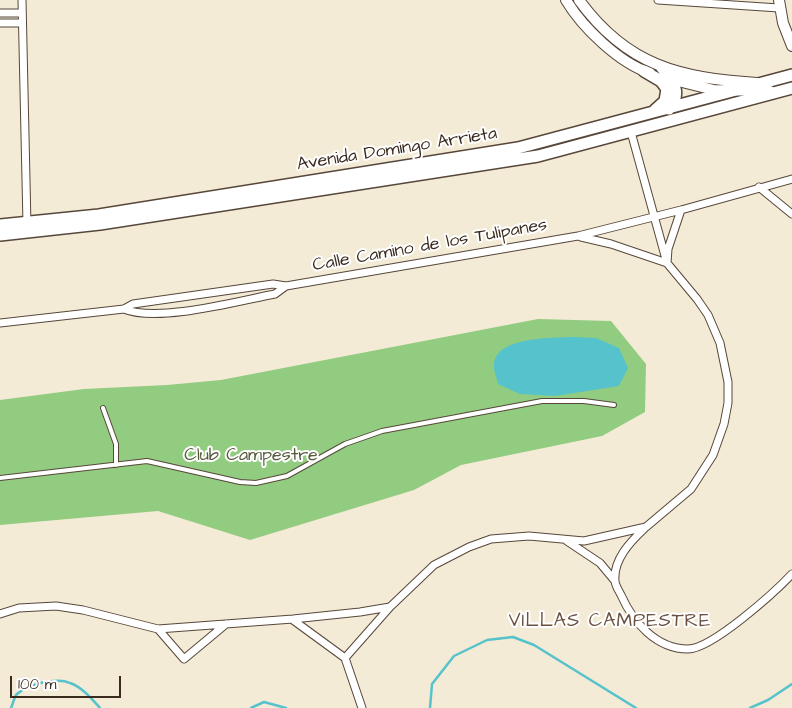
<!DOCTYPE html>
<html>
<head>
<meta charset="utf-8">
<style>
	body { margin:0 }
	#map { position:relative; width:792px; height:708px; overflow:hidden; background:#f3ebd6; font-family:"Architects Daughter",sans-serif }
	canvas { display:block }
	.scale { position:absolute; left:10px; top:676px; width:111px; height:22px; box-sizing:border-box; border:2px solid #3b2a1e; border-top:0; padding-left:6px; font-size:15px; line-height:18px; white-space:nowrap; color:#3b2a1e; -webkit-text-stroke:4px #fff; paint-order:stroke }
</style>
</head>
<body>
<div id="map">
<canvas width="792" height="708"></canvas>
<div class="scale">100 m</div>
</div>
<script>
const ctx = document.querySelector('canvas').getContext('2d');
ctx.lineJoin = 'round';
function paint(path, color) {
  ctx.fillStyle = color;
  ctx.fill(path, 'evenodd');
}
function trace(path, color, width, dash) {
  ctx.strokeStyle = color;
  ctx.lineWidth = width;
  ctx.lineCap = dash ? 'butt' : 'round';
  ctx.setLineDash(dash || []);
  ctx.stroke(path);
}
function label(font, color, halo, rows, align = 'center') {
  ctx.font = font + ' "Architects Daughter",sans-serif';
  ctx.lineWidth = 4;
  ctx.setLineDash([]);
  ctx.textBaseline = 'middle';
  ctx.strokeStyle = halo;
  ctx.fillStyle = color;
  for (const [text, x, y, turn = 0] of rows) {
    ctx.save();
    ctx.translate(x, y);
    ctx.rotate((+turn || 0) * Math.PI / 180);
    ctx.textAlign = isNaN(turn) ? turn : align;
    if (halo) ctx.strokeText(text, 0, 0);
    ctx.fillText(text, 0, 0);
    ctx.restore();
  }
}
const green = new Path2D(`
	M538,319L611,321L646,364L645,412L602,436L461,465L414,490L250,540L158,511L0,525V400L84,389L167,385L221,380Z`);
const water = new Path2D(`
	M573,337L596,338L619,348L628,368L619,386L555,396L520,394L498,384C497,378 493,370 494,365C495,336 554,338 573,337Z`);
const stream = new Path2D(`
	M11,708C13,704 14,697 17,694C27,684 58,677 70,683C82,687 92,699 100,708
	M251,708L264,702L286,708
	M430,708L432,684L454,656L487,640L513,637L534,645L636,708
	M750,708L768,700L792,684`);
const lane = new Path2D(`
	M103,408L116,444V465
	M0,478L147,461L240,482L256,483L287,476L345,444L382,431L542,401H584L614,405`);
const street = new Path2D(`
	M22,0L27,225
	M658,0L779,8
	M0,13H22
	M0,23H22
	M759,187L792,214
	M581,237L611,244L667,263L668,249L681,210
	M124,309C158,323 238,301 275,294L286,286
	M0,323L124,309L133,304L273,284L286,286L578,236L681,210L792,179
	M644,529C630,542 613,560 615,581C615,585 619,591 621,595C633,622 656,649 688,649C712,649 775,592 792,574
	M567,541L600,563L615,581
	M0,614L19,608L56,606L83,610L158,629L293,619L360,612L390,607L434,565L469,547L491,539L529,536L584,541L646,527L691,489L713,455L724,424L728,403V382L720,343L708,315L697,299L667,263L631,132
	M293,620L345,658L362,708
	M158,629L184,659L226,624
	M345,658L390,607`);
const secondary = new Path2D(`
	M566,0C582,27 619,63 650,73
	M579,0C627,66 680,78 757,83
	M779,0L783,23L792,46
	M666,78L714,90L770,91`);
const primary = new Path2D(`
	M662,68C674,82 682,93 669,109
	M644,71L661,81L667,89L665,101L655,110
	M0,225L99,215L518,148L792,75
	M0,235L100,224L538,156L792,88`);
const streetNames = [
	["Avenida Domingo Arrieta",397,150,-9],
	["Calle Camino de los Tulipanes",430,246,-10]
];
const parkNames = [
	["Club Campestre",251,456]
];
const neighbourhoodNames = [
	["VILLAS CAMPESTRE",610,622]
];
paint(green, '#92cc80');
paint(water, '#55c2cc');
trace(stream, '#55c2cc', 2.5);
trace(lane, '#57473a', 6);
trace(street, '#57473a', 9);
trace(secondary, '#57473a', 12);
trace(primary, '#57473a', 14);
trace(lane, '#fff', 4);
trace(street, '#fff', 7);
trace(secondary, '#fff', 10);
trace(primary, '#fff', 11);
label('18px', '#3b2a1e', '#fff', streetNames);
label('18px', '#555b3b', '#fff', parkNames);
ctx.letterSpacing = '1px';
label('19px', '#6b5241', '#fff', neighbourhoodNames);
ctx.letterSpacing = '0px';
</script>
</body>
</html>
